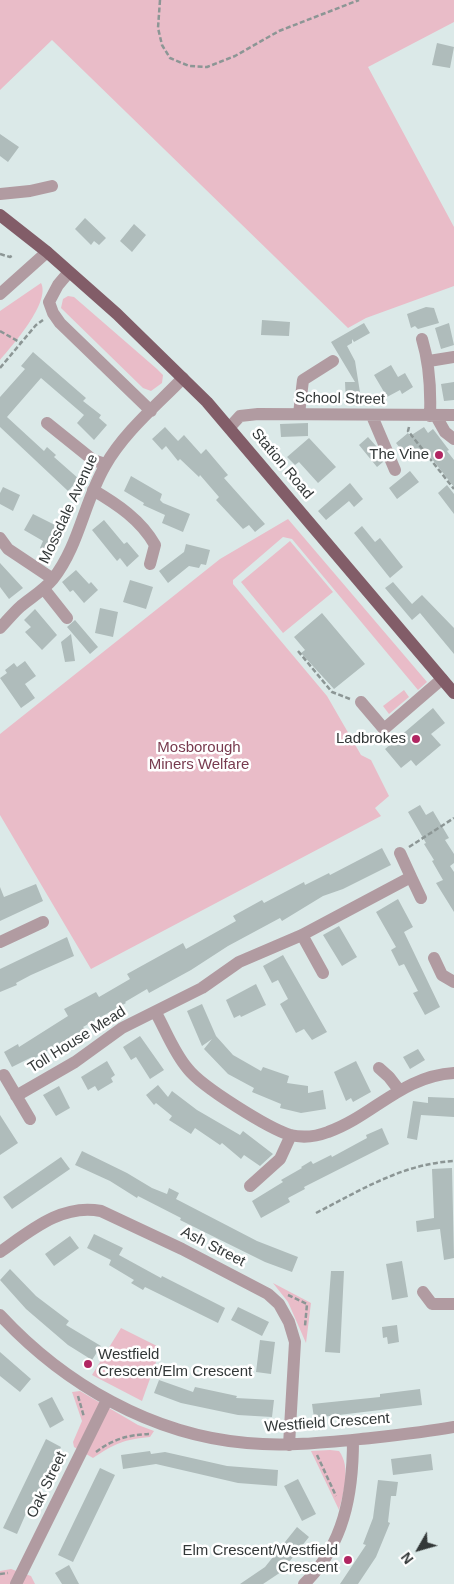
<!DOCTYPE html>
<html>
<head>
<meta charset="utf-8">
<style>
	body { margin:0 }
	#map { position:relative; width:454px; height:1584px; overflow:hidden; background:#dbe9e8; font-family:Arial,sans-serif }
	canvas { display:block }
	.north { position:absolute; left:394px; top:1524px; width:50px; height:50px; -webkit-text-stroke:4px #fff; paint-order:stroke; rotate:232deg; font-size:14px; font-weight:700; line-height:20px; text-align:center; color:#333838 }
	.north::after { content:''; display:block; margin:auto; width:18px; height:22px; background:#333838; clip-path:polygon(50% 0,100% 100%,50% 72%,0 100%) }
</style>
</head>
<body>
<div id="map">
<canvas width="454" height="1584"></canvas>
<div class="north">N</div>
</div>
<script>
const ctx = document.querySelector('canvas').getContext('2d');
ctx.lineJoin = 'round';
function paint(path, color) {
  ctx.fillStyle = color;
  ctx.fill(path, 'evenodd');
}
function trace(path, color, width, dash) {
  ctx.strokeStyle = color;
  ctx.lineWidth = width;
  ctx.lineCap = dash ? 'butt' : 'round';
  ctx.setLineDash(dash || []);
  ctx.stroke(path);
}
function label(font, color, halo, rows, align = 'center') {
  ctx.font = font + ' Arial,sans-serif';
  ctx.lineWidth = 5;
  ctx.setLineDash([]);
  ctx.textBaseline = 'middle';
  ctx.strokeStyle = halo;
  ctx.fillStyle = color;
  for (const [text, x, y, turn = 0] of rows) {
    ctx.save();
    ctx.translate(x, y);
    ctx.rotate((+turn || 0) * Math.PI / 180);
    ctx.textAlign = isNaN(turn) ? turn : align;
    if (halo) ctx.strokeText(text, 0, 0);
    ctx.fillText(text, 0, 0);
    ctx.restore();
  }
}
const green = new Path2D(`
	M0,0H454V22L368,67L454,227V286L366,318L348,328L52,40L0,90Z
	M41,283C51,302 12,346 0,360V311Z
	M68,296L74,297L157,369L163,375L162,383L151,391L143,388L61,308L63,299Z
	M288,519L427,682L418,690L292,539L283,537L233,580V584L327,696L361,755L371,760L389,796L375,808L381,816L91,969L0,815V734L220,559Z
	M290,541L333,592L283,633L241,582Z
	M404,690L409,697L389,714L383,706Z
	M273,1283L311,1303L306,1343L288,1302Z
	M121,1328L161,1348L142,1401L92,1375Z
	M80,1391L138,1425L154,1431L150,1437C125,1439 114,1444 93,1458L74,1447L73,1442L82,1421L72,1392Z
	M330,1450L339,1451C351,1467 344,1492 339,1510L311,1451Z
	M11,1569L31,1576L35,1584H0V1571Z`);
const building = new Path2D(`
	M437,43L454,47L450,68L432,65Z
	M0,134L19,147L8,162L0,156Z
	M85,218L106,238L99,245L94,241L91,245L75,229Z
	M134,224L146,235L132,252L120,241Z
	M426,307L434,308L439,323L418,329L415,326L411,328L407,314Z
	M262,320L290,322L289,336L261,335Z
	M364,323L370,333L354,342L352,339V343L347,346L355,361L362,405L346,404L345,382H355L331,342Z
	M449,323L454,345L441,349L435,328Z
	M33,352L86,398L83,401L101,415L99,418L107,425L94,440L77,423L84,415L41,378L7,417L44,451L47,447L56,455L54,457L79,479L68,491L0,427V397L25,369L21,366Z
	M391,365L398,377L405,373L413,387L402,394L400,390L387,397L374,375Z
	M454,382V400L444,401L441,384Z
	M308,423V436L281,437L280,424Z
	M165,427L178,441L184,435L201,454L206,449L228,475L224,478L265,524L255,532L249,525L243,529L216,500L219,497L200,475L199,477L180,459L178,461L166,446L162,450L152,439Z
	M424,427L428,433L433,429L449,450L447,451L454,460V487L425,450L410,461L396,443L408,433L410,436Z
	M368,437L377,447L383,462L377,467L359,445Z
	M309,438L336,467L318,483L299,462L295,465L287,457Z
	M410,471L419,482L397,499L389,488Z
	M131,476L162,494L160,500L163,503L190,514L183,532L162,523L165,515L143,505L144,503L124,491Z
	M350,483L363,499L354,507L349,501L326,520L318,511Z
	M447,485L454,494V514L438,493Z
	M3,487L20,495L13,511L0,504V493Z
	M33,514L61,528L49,553L40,548L43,541L24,530Z
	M104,520L124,544L127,542L139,556L127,567L120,558L117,561L92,530Z
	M362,526L375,542L380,538L403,567L390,578L354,533Z
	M186,544L210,550L206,565L201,564L199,568L189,566L168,583L159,571L184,552Z
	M0,563L23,588L9,599L0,587Z
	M76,570L89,584L91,582L98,590L84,603L73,590L70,592L62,582Z
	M130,580L153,587L146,609L123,602Z
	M393,582L412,604L422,595L454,628V654L420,613L412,620L385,588Z
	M100,608L118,612L113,637L95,633Z
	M35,609L57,635L42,650L25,632L31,627L24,620Z
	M322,613L365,664L334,689L301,653L305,650L294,637Z
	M75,620L98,647L90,654L67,627Z
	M71,634L75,661L65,662L61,642Z
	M25,661L36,676L25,684L35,698L21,708L0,678L7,673L5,670L14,663L17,667Z
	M433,708L445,723L431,734L441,745L416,766L411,760L401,768L385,749Z
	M420,805L426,815L433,811L449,838L445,840L454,854V863L450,866L454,872V912L436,883L443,880L432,861L434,860L424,844L426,843L408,812Z
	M382,848L391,865L343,889L323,896L282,921L280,918L228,946L191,970L149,993L147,989L125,1002L126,1003L83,1027L85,1029L33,1059L32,1057L12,1067L4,1052L18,1044L19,1047L68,1016L64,1009L96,992L99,997L130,979L127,974L183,943L186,949L236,921L233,916L262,900L264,903L304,882L305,885L329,873L330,875Z
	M36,884L43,901L0,921V887L4,897Z
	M398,899L413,927L404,932L440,1007L425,1015L413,993L418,991L404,964L399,966L391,950L396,947L376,912Z
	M339,926L357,957L342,966L323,935Z
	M67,937L74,956L31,975L16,983L17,985L0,992V969Z
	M283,955L327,1032L312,1040L304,1029L296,1033L280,1004L288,999L278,980L272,983L263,966Z
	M256,984L266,1005L241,1017L240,1015L234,1018L226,1000Z
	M202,1004L216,1036L233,1055L261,1071L263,1067L289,1076L287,1083L308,1086V1093L323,1090L326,1109L301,1113L280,1108L281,1104L252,1092L254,1088L228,1074L204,1049L212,1039L202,1046L187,1011Z
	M140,1036L164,1070L150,1079L136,1057L131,1060L123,1047Z
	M418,1049L425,1060L410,1069L403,1057Z
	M107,1061L115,1075L111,1078L113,1082L98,1091L95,1086L88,1090L81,1077Z
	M356,1061L371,1092L353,1102L351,1098L346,1101L334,1072Z
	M158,1085L168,1097L172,1091L197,1110L240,1135L243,1131L273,1154L260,1166L244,1155L241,1159L222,1143L220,1145L195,1128L191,1134L169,1120L172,1116L156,1103L154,1105L146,1095Z
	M59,1086L70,1108L56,1116L43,1095Z
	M428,1097L454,1098V1117L421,1115L417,1140L407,1138L413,1101L428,1103Z
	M0,1115L18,1143L0,1155Z
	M382,1128L389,1144L304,1187L305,1189L288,1198L290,1202L261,1218L252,1201L283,1182L281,1180L302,1168L301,1167L311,1161L313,1164L331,1155L332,1157L367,1138L366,1135Z
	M82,1151L127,1173L152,1188L167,1194L169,1188L179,1193L176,1199L257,1241L298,1257L292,1272L265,1262L180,1220L181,1218L138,1196L137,1198L110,1181L75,1165Z
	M61,1157L70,1169L12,1209L3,1197Z
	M452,1168L454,1258L444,1260L440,1229L417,1232L416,1221L434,1218L432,1169Z
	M94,1234L123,1248L119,1255L161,1278L162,1276L225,1308L218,1323L145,1287L143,1290L131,1283L134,1280L109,1265L111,1260L87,1248Z
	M70,1236L79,1248L54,1266L45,1254Z
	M402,1261L408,1297L392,1300L386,1264Z
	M10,1269L36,1296L69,1321L66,1325L101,1346L92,1360L68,1345L26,1309L0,1280Z
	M331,1271H344L340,1353L325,1352Z
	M238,1307L269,1322L262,1336L231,1320Z
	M397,1325L399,1342L388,1344L387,1337L383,1338L382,1327Z
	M260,1340L275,1342L271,1374L256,1372Z
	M0,1352L31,1379L20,1392L0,1376Z
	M159,1380L193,1392L195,1387L237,1396L236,1398L274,1400L272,1417L238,1415L181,1403L154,1393Z
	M420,1389L422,1405L314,1418L312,1404L380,1397V1394Z
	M52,1397L64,1420L50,1428L38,1404Z
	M46,1439L61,1447L33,1503L31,1502L17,1534L3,1528Z
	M150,1451L151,1454L165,1452L227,1466L278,1470L277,1486L238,1483L156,1464L123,1469L121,1455Z
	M431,1454L433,1470L393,1475L391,1459Z
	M100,1468L115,1475L73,1562L58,1555Z
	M298,1479L316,1514L302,1521L284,1486Z
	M378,1480L398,1482L396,1496H391L388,1522L390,1523L376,1557L358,1584H340L366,1545L363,1544L373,1518Z
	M297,1527L309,1537L281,1572L263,1584H240L265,1567Z
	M69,1565L79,1584H62L55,1573Z`);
const path = new Path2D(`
	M160,0L158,28L162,45L170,58L189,66L207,67L235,56L279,31L359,0
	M0,254L10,257L13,255
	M0,331L21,343
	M0,368L36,325L43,320
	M409,427L408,431L454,489
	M298,651L332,692L350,699
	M409,847L454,818
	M316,1213C361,1190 402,1164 454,1161
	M288,1295L307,1304L305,1326
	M78,1396L84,1417
	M96,1452C113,1439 128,1435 149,1434
	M317,1455L336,1496
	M0,1574L8,1573`);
const minor = new Path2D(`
	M0,194L30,191L52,186
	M69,272L58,285L49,302L53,313L60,323L151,411
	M0,294L47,252
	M422,339C430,365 431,389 430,416
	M429,361L454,357
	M299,414L303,380L333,361
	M372,416L395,470
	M436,416L445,432L454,439
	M47,423L93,460L105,464
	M230,427L240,416L258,414L454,415
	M93,490C117,504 141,520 155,545L150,564
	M0,538L8,549L53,579
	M44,589L67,618
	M0,628C7,621 13,613 21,606C32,597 44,590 53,579C79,546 84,502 105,466C124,432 157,405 183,378
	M361,702L384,729L442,679
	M411,877L421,898
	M302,935L323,973
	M0,942L43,922
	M434,958L442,975L454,982
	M156,1013C166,1031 174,1053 188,1069C202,1087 268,1128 290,1135C303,1138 315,1137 328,1132C373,1116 402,1076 454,1073
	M379,1068L389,1077L399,1090
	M4,1075L30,1119
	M16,1096L75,1062L122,1028L202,988L239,962L302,935L411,877L400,853
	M250,1186L280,1159L291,1135
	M0,1252C30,1231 62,1203 101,1211L182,1249L268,1294L279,1304L289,1322L295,1342L289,1445
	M423,1292L432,1304H454
	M0,1315C64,1384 152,1435 247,1443C288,1447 330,1442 371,1438C399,1435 427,1432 454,1427
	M16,1584L107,1400
	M304,1584C344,1545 353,1494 353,1440`);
const major = new Path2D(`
	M0,215L47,252L117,314L207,402L454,693`);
const markers = [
	[439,455,5,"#b12662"],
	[416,739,5,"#b12662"],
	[88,1364,5,"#b12662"],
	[348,1560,5,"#b12662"]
];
const streetNames = [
	["School Street",340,399,1],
	["Station Road",282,464,50],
	["Mossdale Avenue",69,509,-65],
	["Toll House Mead",77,1040,-32],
	["Ash Street",213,1247,27],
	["Westfield Crescent",327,1423,-4],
	["Oak Street",47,1485,-64]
];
const poiNames = [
	["The Vine",429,455],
	["Ladbrokes",406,739],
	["Westfield",98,1355,"left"],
	["Crescent/Elm Crescent",98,1372,"left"],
	["Elm Crescent/Westfield",338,1551],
	["Crescent",338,1568]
];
const parkNames = [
	["Mosborough",199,748],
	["Miners Welfare",199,765]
];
paint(green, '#e9bcc8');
paint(building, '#afbcbb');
trace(path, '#8c9695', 2.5, [5, 2.5]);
trace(minor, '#b19ba1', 12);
trace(major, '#825d68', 12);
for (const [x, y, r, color] of markers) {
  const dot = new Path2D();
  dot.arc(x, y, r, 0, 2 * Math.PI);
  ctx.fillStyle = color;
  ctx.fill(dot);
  trace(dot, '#fff', 2);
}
label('15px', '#333838', '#fff', streetNames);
label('15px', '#333838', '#fff', poiNames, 'right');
label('15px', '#783b4f', '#fff', parkNames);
</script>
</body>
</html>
